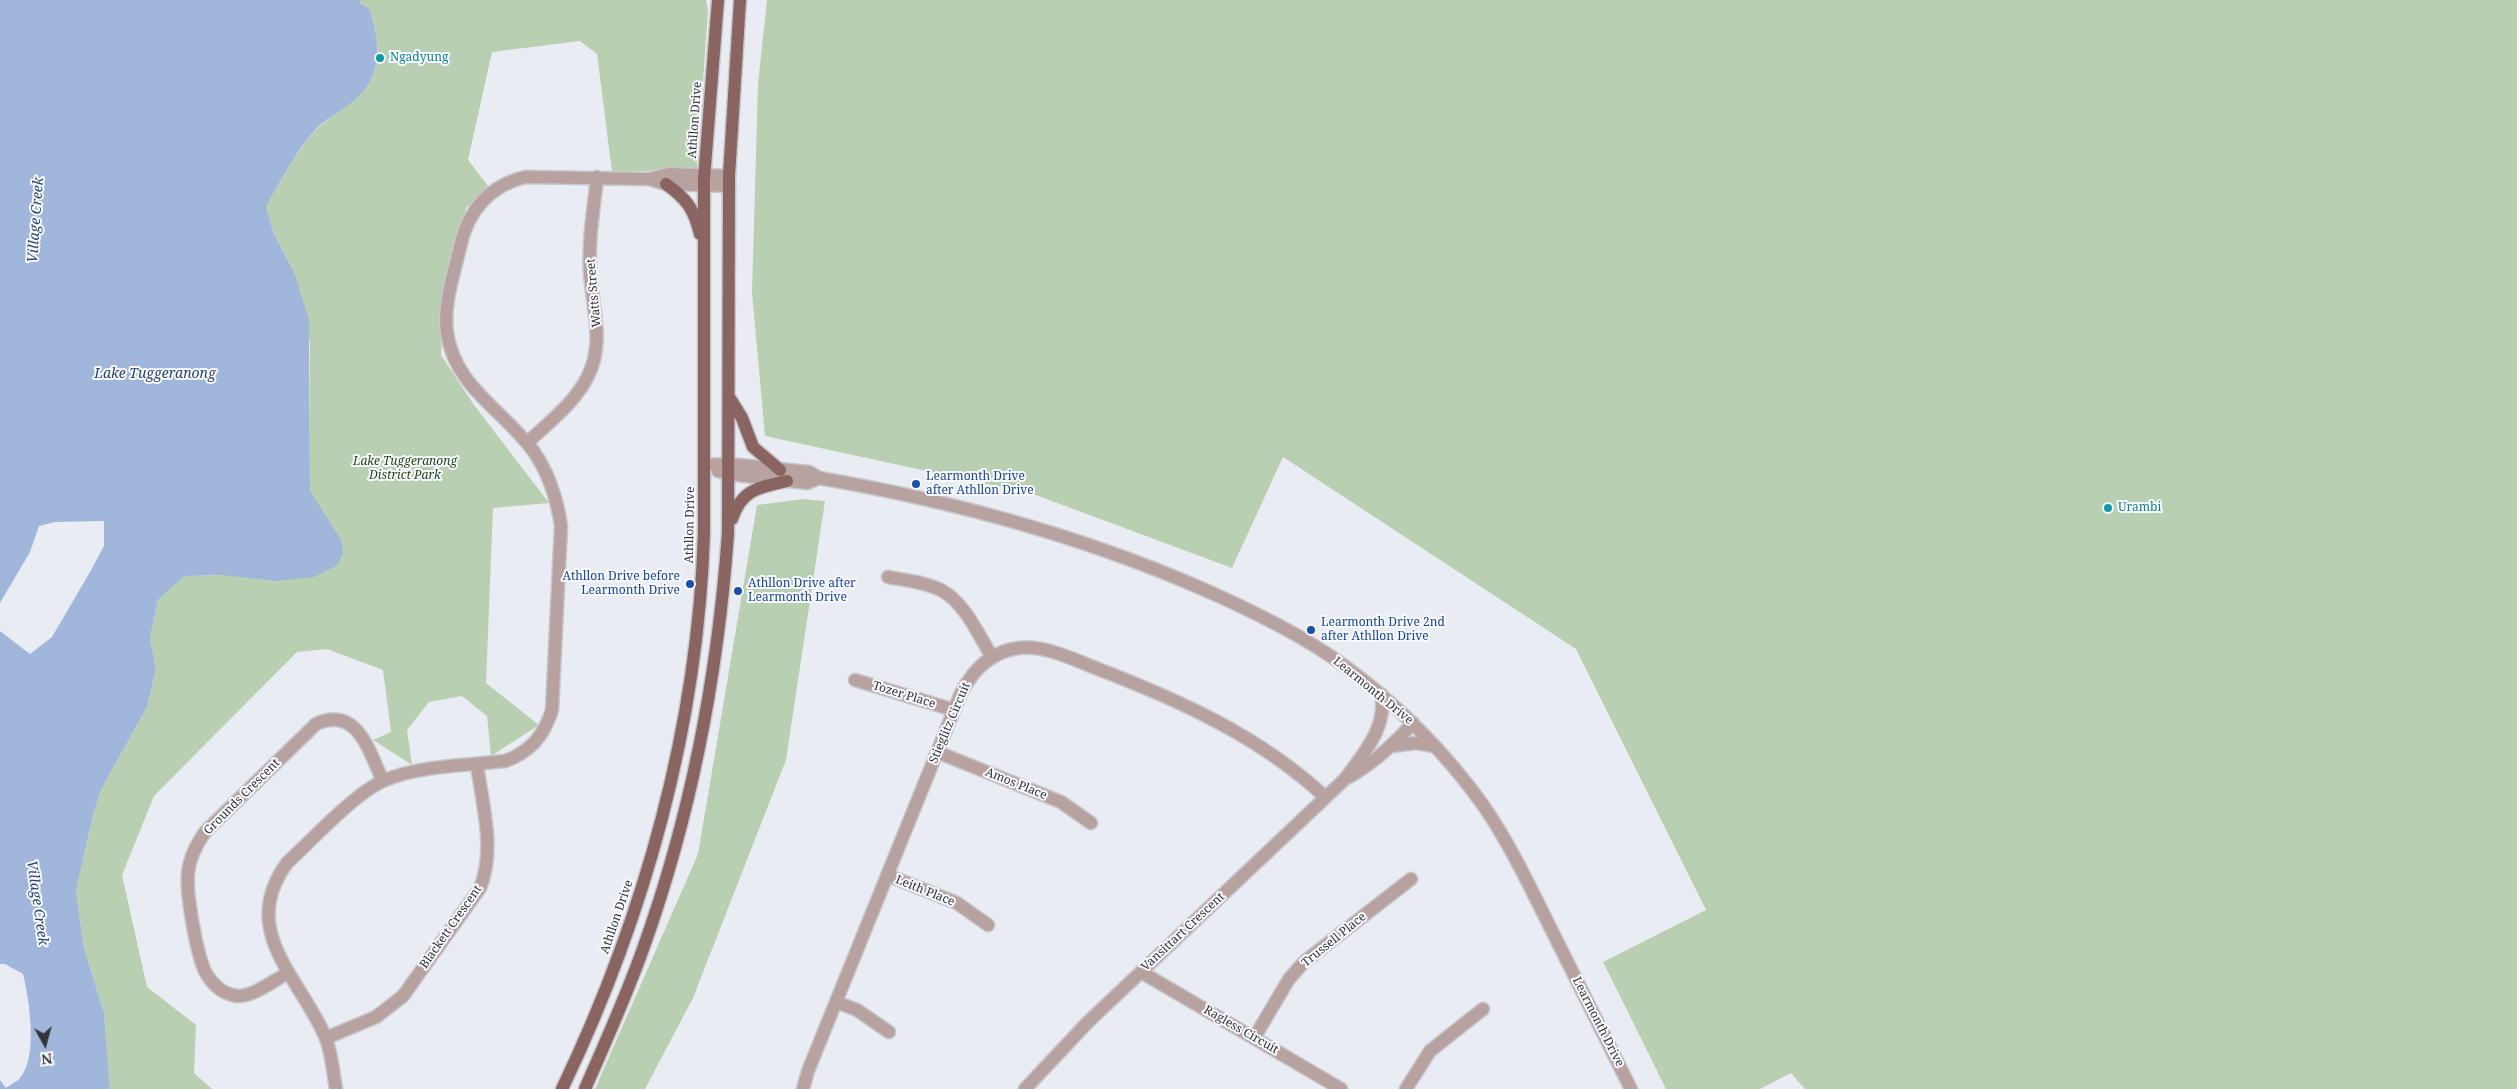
<!DOCTYPE html>
<html>
<head>
<meta charset="utf-8">
<style>
	body { margin:0 }
	#map { position:relative; width:2517px; height:1089px; overflow:hidden; background:#eaecf3; font-family:"Noto Serif",serif }
	canvas { display:block }
	.north { position:absolute; left:20px; top:1019px; width:50px; height:50px; -webkit-text-stroke:4px #f8f9fe; paint-order:stroke; rotate:173deg; font-size:14px; font-weight:700; line-height:20px; text-align:center; color:#343437 }
	.north::after { content:''; display:block; margin:auto; width:18px; height:22px; background:#343437; clip-path:polygon(50% 0,100% 100%,50% 72%,0 100%) }
</style>
</head>
<body>
<div id="map">
<canvas width="2517" height="1089"></canvas>
<div class="north">N</div>
</div>
<script>
const ctx = document.querySelector('canvas').getContext('2d');
ctx.lineJoin = 'round';
function paint(path, color) {
  ctx.fillStyle = color;
  ctx.fill(path, 'evenodd');
}
function trace(path, color, width, dash) {
  ctx.strokeStyle = color;
  ctx.lineWidth = width;
  ctx.lineCap = dash ? 'butt' : 'round';
  ctx.setLineDash(dash || []);
  ctx.stroke(path);
}
function label(font, color, halo, rows, align = 'center') {
  ctx.font = font + ' "Noto Serif",serif';
  ctx.lineWidth = 4;
  ctx.setLineDash([]);
  ctx.textBaseline = 'middle';
  ctx.strokeStyle = halo;
  ctx.fillStyle = color;
  for (const [text, x, y, turn = 0] of rows) {
    ctx.save();
    ctx.translate(x, y);
    ctx.rotate((+turn || 0) * Math.PI / 180);
    ctx.textAlign = isNaN(turn) ? turn : align;
    if (halo) ctx.strokeText(text, 0, 0);
    ctx.fillText(text, 0, 0);
    ctx.restore();
  }
}
const green = new Path2D(`
	M359,0H706L708,10L697,169L612,172L597,54L580,41L492,52L468,160L489,187L466,208L443,304L441,355L474,405L549,503L493,508L486,683L539,725L491,756L487,716L462,696L429,702L407,730L412,765L373,740L391,732L383,670L327,649L297,652L154,796L122,875L147,987L196,1025L194,1073L212,1089H110L104,1013L84,948L76,891L93,815L101,790L147,707L156,669L150,638L158,600L183,576L222,575L320,510L310,491V342L294,272L274,234L266,207C280,183 299,146 318,128C332,114 350,106 363,92C384,69 378,34 369,8L361,4Z
	M767,0H2517V1089H1805L1791,1073L1760,1089H1666L1603,962L1706,910L1576,649L1283,457L1232,568L1033,494L765,436L752,292L758,84Z
	M803,499L825,501L786,760L693,998L645,1089H595L698,854L757,505Z`);
const water = new Path2D(`
	M0,0H359L361,4L369,8C378,34 384,68 363,92C351,106 332,114 318,127C299,146 279,184 266,207L274,234L294,272L309,320L310,491L341,540L343,554L336,566L314,577L277,581L222,575L184,576L158,600L150,638L156,669L147,707L101,790L93,815L76,891L84,948L104,1013L110,1089H0V1080L6,1088C9,1085 15,1083 19,1079C39,1058 29,999 23,974L5,964H0V631L30,654L52,637L90,572L104,546V521L55,522L39,526L30,552L0,603Z`);
const minor = new Path2D(`
	M649,179L669,174L729,176
	M527,443C548,423 575,403 588,376C605,342 592,307 590,272C588,240 594,208 597,177
	M888,577C905,580 925,582 941,590C965,603 978,634 992,657
	M855,680L954,710
	M937,752L1061,802L1091,823
	M887,875L957,903L988,925
	M1141,972L1341,1089
	M288,973C274,980 253,997 237,996C223,994 214,986 207,975C197,959 186,893 188,874C189,858 196,845 205,832L316,724C358,705 369,752 383,781
	M836,1002L857,1010L889,1032
	M326,1038L376,1017L403,996L480,888C496,850 482,804 477,764
	M1254,1038L1289,979L1304,962L1411,879
	M336,1089C333,1072 332,1053 325,1036C299,977 238,930 287,863C312,840 354,794 383,781C415,766 469,765 505,761C530,752 544,736 552,710L561,526C557,499 550,475 534,452C505,411 454,387 447,332C443,305 454,274 460,247C468,211 489,186 525,177L649,179L666,184L729,186
	M803,1089L808,1071L961,693C973,670 990,652 1018,648C1045,645 1073,659 1098,669C1179,700 1261,737 1325,797
	M1406,1089L1430,1051L1483,1009`);
const tertiary = new Path2D(`
	M705,465L729,464L809,472L819,478C959,502 1094,539 1223,598C1266,618 1308,639 1346,667C1399,706 1445,752 1483,805C1510,844 1530,887 1551,929C1578,982 1604,1036 1631,1089
	M718,471L729,474L807,483L819,478
	M1392,746L1416,743L1434,746
	M1349,777C1374,763 1394,744 1413,723
	M1025,1089L1088,1022L1345,779C1363,754 1388,727 1381,694`);
const primary = new Path2D(`
	M666,184C687,199 694,209 700,234
	M729,397L742,418L753,447L780,470
	M732,519C741,490 759,487 787,481
	M562,1089C645,916 698,725 704,533V179L718,0
	M585,1089C605,1043 626,997 643,949C691,815 718,675 728,533L729,176L740,0`);
const markers = [
	[380,58,5,"#0f9aa8"],
	[916,484,5,"#1a4fb4"],
	[2108,508,5,"#0f9aa8"],
	[690,584,5,"#1a4fb4"],
	[738,591,5,"#1a4fb4"],
	[1311,630,5,"#1a4fb4"]
];
const cultureNames = [
	["Ngadyung",390,58],
	["Urambi",2118,508]
];
const streetNames = [
	["Athllon Drive",695,120,-86],
	["Watts Street",594,293,-95],
	["Athllon Drive",690,525,-89],
	["Learmonth Drive",1373,691,39],
	["Tozer Place",904,695,17],
	["Stieglitz Circuit",950,723,-67],
	["Amos Place",1016,784,22],
	["Grounds Crescent",242,797,-45],
	["Leith Place",925,891,22],
	["Athllon Drive",617,917,-71],
	["Blackett Crescent",451,927,-55],
	["Vansittart Crescent",1183,932,-43],
	["Trussell Place",1334,940,-39],
	["Learmonth Drive",1598,1022,63],
	["Ragless Circuit",1241,1030,30]
];
const parkNames = [
	["Lake Tuggeranong",405,462],
	["District Park",405,476]
];
const transitNames = [
	["Learmonth Drive",926,477],
	["after Athllon Drive",926,491],
	["Athllon Drive before",680,577,"right"],
	["Learmonth Drive",680,591,"right"],
	["Athllon Drive after",748,584],
	["Learmonth Drive",748,598],
	["Learmonth Drive 2nd",1321,623],
	["after Athllon Drive",1321,637]
];
const waterNames = [
	["Village Creek",36,220,-86],
	["Lake Tuggeranong",155,374],
	["Village Creek",37,903,82]
];
paint(green, '#b8d0b1');
paint(water, '#a0b6da');
trace(minor, '#c6c7cd', 15);
trace(tertiary, '#c6c7cd', 15);
trace(primary, '#c6c7cd', 15);
trace(minor, '#b8a2a0', 12);
trace(tertiary, '#b8a2a0', 12);
trace(primary, '#896461', 12);
for (const [x, y, r, color] of markers) {
  const dot = new Path2D();
  dot.arc(x, y, r, 0, 2 * Math.PI);
  ctx.fillStyle = color;
  ctx.fill(dot);
  trace(dot, '#f8f9fe', 2);
}
label('12px', '#0d838f', '#f8f9fe', cultureNames, 'left');
label('12px', '#343437', '#f8f9fe', streetNames);
label('italic 12px', '#224614', '#f8f9fe', parkNames);
label('12px', '#164399', '#f8f9fe', transitNames, 'left');
label('italic 14px', '#284473', '#f8f9fe', waterNames);
</script>
</body>
</html>
